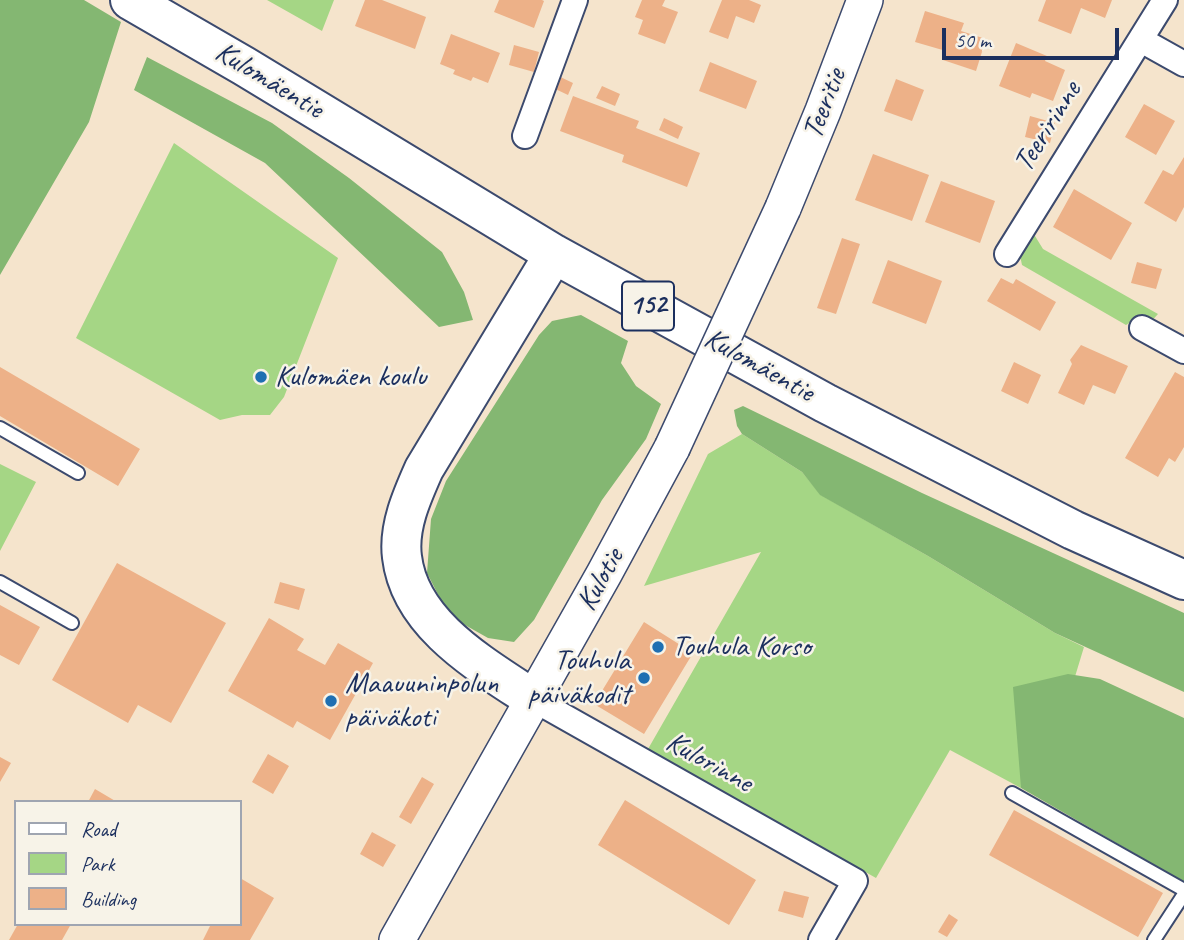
<!DOCTYPE html>
<html>
<head>
<meta charset="utf-8">
<style>
	body { margin:0 }
	#map { position:relative; width:1184px; height:940px; overflow:hidden; background:#f5e4cc; font-family:Caveat,sans-serif }
	canvas { display:block }
	.legend { position:absolute; left:14px; top:800px; width:228px; height:126px; box-sizing:border-box; background:#f7f3e8; border:2px solid #9fa5b1; margin:0; padding:9px 12px; list-style:none; font-size:21px; color:#1b2f5e }
	.legend li { display:flex; align-items:center; gap:14px; height:35px }
	.legend b { width:35px; border:2px solid #9fa5b1 }
	.scale { position:absolute; left:942px; top:28px; width:177px; height:32px; box-sizing:border-box; border:4px solid #1b2f5e; border-top:0; padding-left:9px; font-size:21px; line-height:24px; white-space:nowrap; color:#1b2f5e; -webkit-text-stroke:5px #f7f3e8; paint-order:stroke }
</style>
</head>
<body>
<div id="map">
<canvas width="1184" height="940"></canvas>
<ul class="legend">
<li><b style="height:9px;background:#fff"></b>Road</li>
<li><b style="height:19px;background:#a5d685"></b>Park</li>
<li><b style="height:19px;background:#edb188"></b>Building</li>
</ul>
<div class="scale">50 m</div>
</div>
<script>
const ctx = document.querySelector('canvas').getContext('2d');
ctx.lineJoin = 'round';
function paint(path, color) {
  ctx.fillStyle = color;
  ctx.fill(path, 'evenodd');
}
function trace(path, color, width, dash) {
  ctx.strokeStyle = color;
  ctx.lineWidth = width;
  ctx.lineCap = dash ? 'butt' : 'round';
  ctx.setLineDash(dash || []);
  ctx.stroke(path);
}
function label(font, color, halo, rows, align = 'center') {
  ctx.font = font + ' Caveat,sans-serif';
  ctx.lineWidth = 5;
  ctx.setLineDash([]);
  ctx.textBaseline = 'middle';
  ctx.strokeStyle = halo;
  ctx.fillStyle = color;
  for (const [text, x, y, turn = 0] of rows) {
    ctx.save();
    ctx.translate(x, y);
    ctx.rotate((+turn || 0) * Math.PI / 180);
    ctx.textAlign = isNaN(turn) ? turn : align;
    if (halo) ctx.strokeText(text, 0, 0);
    ctx.fillText(text, 0, 0);
    ctx.restore();
  }
}
const green = new Path2D(`
	M267,0H334L322,31Z
	M174,143L338,258L284,397L270,415H242L220,420L76,338Z
	M1035,236L1043,249L1158,314L1148,325L1134,320L1126,325L1022,265L1019,251L1028,237Z
	M742,434L802,472L821,495L928,556L1055,633L1084,647L1063,716L1021,788L950,750L876,878L648,749L761,552L644,586L708,454Z
	M0,464L36,482L0,551Z`);
const forest = new Path2D(`
	M0,0H84L121,22L89,122L0,275Z
	M147,57L272,123L349,178L442,252L464,292L473,320L439,327L265,163L134,90Z
	M581,315L628,341L621,363L636,386L661,404L646,439L602,500L534,620L514,642L488,638L449,616L427,573L431,519L446,481L539,335L552,321Z
	M743,406L922,493L1184,613V692L1055,633L928,556L820,495L802,472L742,434L737,426L734,410Z
	M1068,674L1100,679L1184,718V882L1021,788L1013,687Z`);
const building = new Path2D(`
	M365,0H382L426,17L415,49L355,26Z
	M499,0H542L544,1L534,28L494,12Z
	M642,0H665L662,6L678,12L665,44L638,34L643,20L635,17Z
	M722,0H749L761,5L754,23L736,16L728,39L709,32Z
	M1046,0H1112L1105,18L1081,8L1071,34L1038,21Z
	M925,11L964,23L961,31L986,39L976,71L943,60L946,51L915,42Z
	M451,34L500,53L488,83L473,77L471,81L453,74L455,70L440,64Z
	M1016,43L1047,56L1045,61L1065,70L1053,101L1032,93L1030,98L999,86Z
	M514,45L539,52L534,72L509,65Z
	M710,62L757,81L746,109L699,91Z
	M554,74L573,83L568,95L549,86Z
	M896,79L924,90L912,121L884,111Z
	M602,86L620,94L615,106L596,98Z
	M573,96L639,121L636,128L700,153L687,187L622,162L624,155L560,131Z
	M1144,104L1175,121L1156,155L1125,137Z
	M1030,116L1055,123L1050,143L1025,137Z
	M664,118L683,127L678,139L659,130Z
	M873,154L929,175L912,221L855,200Z
	M1184,157V207L1176,222L1144,203L1163,170L1173,175Z
	M941,181L995,201L980,243L925,222Z
	M1074,189L1132,223L1111,260L1053,227Z
	M842,238L860,244L836,314L817,308Z
	M888,260L942,281L926,324L872,303Z
	M1137,262L1162,269L1156,289L1131,283Z
	M1001,278L1013,284L1016,279L1056,302L1040,331L987,301Z
	M1081,345L1128,366L1115,394L1093,385L1084,405L1058,393L1072,364L1070,360Z
	M1014,362L1041,375L1028,404L1001,391Z
	M0,367L140,449L118,486L0,416Z
	M1175,372L1184,377V447L1175,462L1169,458L1158,477L1125,458Z
	M117,563L226,623L171,723L138,705L128,723L52,680Z
	M280,582L305,589L299,610L274,603Z
	M0,605L40,627L19,665L0,655Z
	M269,618L304,639L297,650L325,665L338,643L373,663L330,740L297,721L293,728L228,691Z
	M644,622L693,653L644,734L594,704Z
	M268,754L289,766L273,794L252,782Z
	M0,757L11,763L0,782Z
	M422,777L434,784L411,824L399,817Z
	M95,789L117,802H88Z
	M625,800L756,880L729,925L598,845Z
	M1014,810L1163,893L1138,937L989,855Z
	M372,832L396,845L383,867L360,854Z
	M240,878L274,898L250,940H203L211,924H240Z
	M784,891L809,897L803,918L778,911Z
	M949,914L958,920L947,937L938,932Z
	M18,924H71L62,940H9Z`);
const lane = new Path2D(`
	M0,428L78,473
	M0,582L72,623
	M1012,793L1184,890
	M1154,940L1184,894`);
const street = new Path2D(`
	M1141,40L1184,64
	M525,136L575,0
	M1007,254L1165,0
	M1142,328L1184,351
	M533,699L855,881L821,940`);
const secondary = new Path2D(`
	M783,208L823,111L865,0
	M397,940L604,574L672,448`);
const primary = new Path2D(`
	M130,0L244,66L554,254L825,403L1073,530L1184,580
	M533,699C482,665 410,625 402,557C398,527 412,496 424,469L554,254`);
const secondaryBridge = new Path2D(`
	M672,448L783,208`);
const markers = [
	[261,377,7,"#1f6fb2"],
	[658,647,7,"#1f6fb2"],
	[644,678,7,"#1f6fb2"],
	[331,701,7,"#1f6fb2"]
];
const shields = [
	[648,306,52]
];
const shieldNames = [
	["152",648,306]
];
const streetNames = [
	["Kulomäentie",269,81,31],
	["Teeritie",825,104,-69],
	["Teeririnne",1048,127,-58],
	["Kulomäentie",759,366,29],
	["Kulotie",601,580,-61],
	["Kulorinne",709,763,29]
];
const poiNames = [
	["Kulomäen koulu",275,377],
	["Touhula Korso",672,647],
	["Touhula",630,661,"right"],
	["päiväkodit",630,695,"right"],
	["Maauuninpolun",345,684],
	["päiväkoti",345,718]
];
paint(green, '#a5d685');
paint(forest, '#84b772');
paint(building, '#edb188');
trace(lane, '#3c4a6e', 16);
trace(street, '#3c4a6e', 28);
trace(secondary, '#3c4a6e', 38);
trace(primary, '#3c4a6e', 42);
trace(lane, '#fff', 12);
trace(street, '#fff', 24);
trace(secondary, '#fff', 35);
trace(primary, '#fff', 38);
trace(secondaryBridge, '#3c4a6e', 38, []);
trace(secondaryBridge, '#fff', 35);
for (const [x, y, r, color] of markers) {
  const dot = new Path2D();
  dot.arc(x, y, r, 0, 2 * Math.PI);
  ctx.fillStyle = color;
  ctx.fill(dot);
  trace(dot, '#f7f3e8', 2.5);
}
for (const [x, y, w] of shields) {
  const box = new Path2D();
  box.roundRect(x - w / 2, y - 24.5, w, 49, 5);
  ctx.fillStyle = '#f7f3e8';
  ctx.fill(box);
  trace(box, '#1b2f5e', 2);
}
label('bold 28px', '#1b2f5e', null, shieldNames);
label('30px', '#1b2f5e', '#f7f3e8', streetNames);
label('30px', '#1b2f5e', '#f7f3e8', poiNames, 'left');
</script>
</body>
</html>
